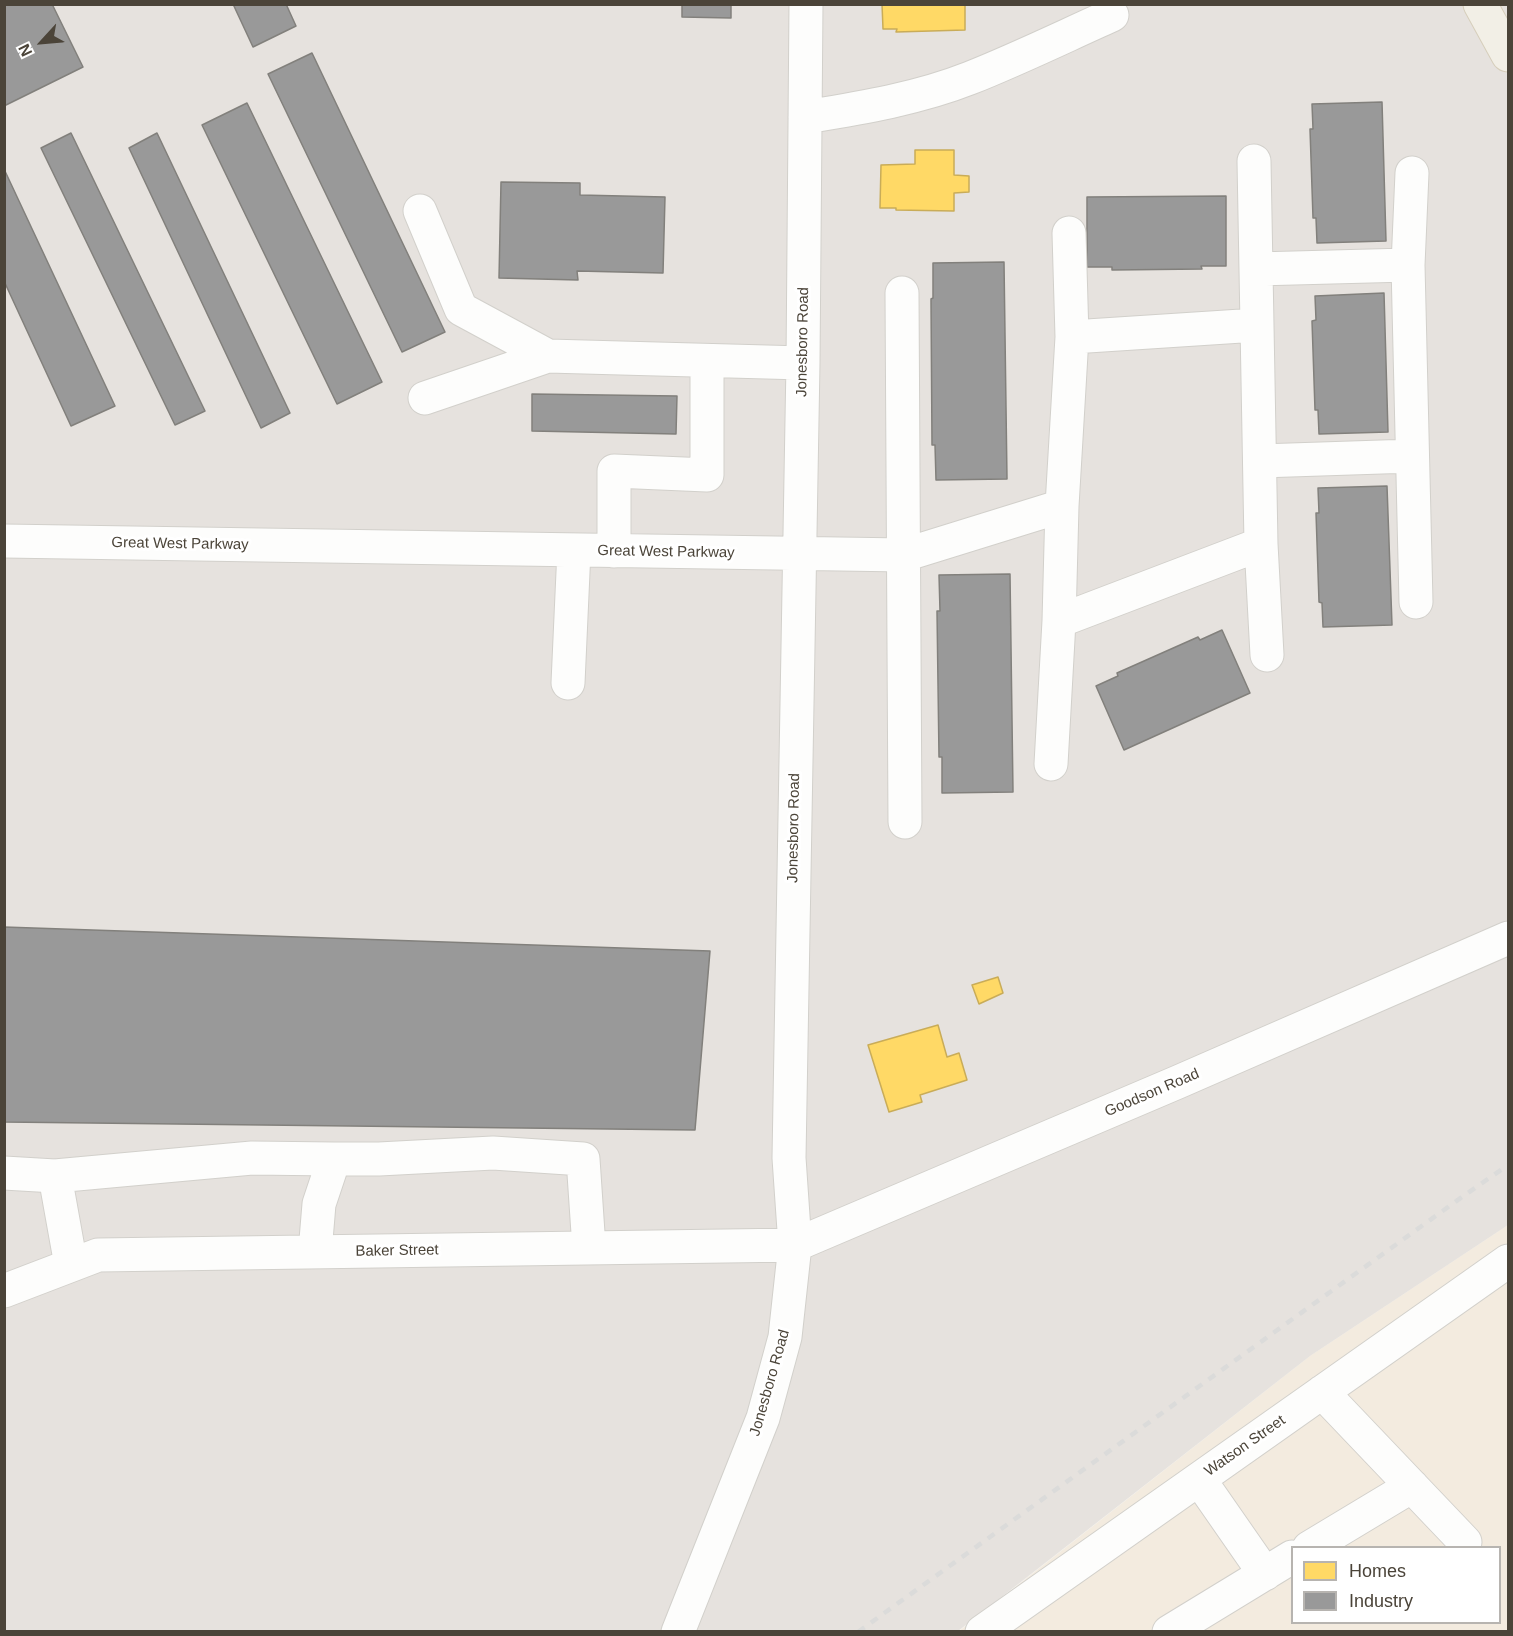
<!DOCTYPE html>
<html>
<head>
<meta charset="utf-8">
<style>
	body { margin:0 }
	#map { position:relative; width:1513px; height:1636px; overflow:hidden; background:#f4f2ee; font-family:Arial,sans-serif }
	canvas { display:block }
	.frame { position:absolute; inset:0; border:6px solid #4b4439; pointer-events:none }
	.legend { position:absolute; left:1291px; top:1546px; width:210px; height:78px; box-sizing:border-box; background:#fff; border:2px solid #b7b4b0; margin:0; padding:8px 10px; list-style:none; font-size:18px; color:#4b4439 }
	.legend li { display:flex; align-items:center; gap:12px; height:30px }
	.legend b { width:30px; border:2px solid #b7b4b0 }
	.north { position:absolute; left:12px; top:12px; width:60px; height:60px; -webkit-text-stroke:4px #fff; paint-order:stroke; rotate:244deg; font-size:16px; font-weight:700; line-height:24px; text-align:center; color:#4b4439 }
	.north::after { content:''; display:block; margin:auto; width:21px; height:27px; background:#4b4439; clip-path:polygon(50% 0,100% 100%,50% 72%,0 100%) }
</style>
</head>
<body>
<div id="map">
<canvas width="1513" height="1636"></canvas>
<div class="frame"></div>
<ul class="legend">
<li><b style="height:16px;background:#ffd966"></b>Homes</li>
<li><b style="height:16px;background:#999"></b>Industry</li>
</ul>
<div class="north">N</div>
</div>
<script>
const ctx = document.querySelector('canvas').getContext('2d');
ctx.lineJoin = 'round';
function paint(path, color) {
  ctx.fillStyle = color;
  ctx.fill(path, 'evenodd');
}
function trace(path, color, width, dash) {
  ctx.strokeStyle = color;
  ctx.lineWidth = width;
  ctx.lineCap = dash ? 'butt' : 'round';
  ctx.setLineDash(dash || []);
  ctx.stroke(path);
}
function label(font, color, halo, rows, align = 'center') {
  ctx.font = font + ' Arial,sans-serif';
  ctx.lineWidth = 6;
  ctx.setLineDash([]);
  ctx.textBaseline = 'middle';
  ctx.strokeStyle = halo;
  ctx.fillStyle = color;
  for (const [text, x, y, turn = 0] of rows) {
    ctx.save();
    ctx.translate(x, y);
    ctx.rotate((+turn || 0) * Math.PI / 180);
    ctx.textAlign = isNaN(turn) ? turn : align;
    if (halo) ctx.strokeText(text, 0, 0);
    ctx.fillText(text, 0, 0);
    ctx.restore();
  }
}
const commercial = new Path2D(`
	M1508,1225V1631L958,1632L1310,1356ZM1292,1548H1500V1622H1292Z`);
const industrial = new Path2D(`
	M5,5H1508V1225L1310,1356L958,1631L5,1632Z`);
const homes = new Path2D(`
	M882,4H965V30L896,32L897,29H883Z
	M915,150H954V175L969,176V192L954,193V211L896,210V208H880L881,165L915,164Z
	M998,977L1003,993L979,1004L972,985Z
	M938,1025L947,1057L959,1053L967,1080L920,1095L922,1102L889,1112L868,1045Z`);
const industry = new Path2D(`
	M4,4H52L83,67L4,106Z
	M233,4H286L296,26L253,47Z
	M682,4H731V18L682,17Z
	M312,53L445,332L402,352L268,74Z
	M1382,102L1386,241L1317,243L1316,218H1313L1310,129H1313L1312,104Z
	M247,103L382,382L337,404L202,125Z
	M71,133L205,411L175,425L41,148Z
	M157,133L290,413L261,428L129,148Z
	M4,169L115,406L71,426L4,281Z
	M501,182L580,183V195L665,197L663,273L577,271L578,280L499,278Z
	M1226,196V266H1201L1202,269L1112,270V267H1087V197Z
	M1004,262L1007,479L936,480L935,445H932L931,299L933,298V263Z
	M1384,293L1388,432L1319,434L1318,410H1315L1312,321L1316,320L1315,296Z
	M532,394L677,396L676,434L532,431Z
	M1387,486L1392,625L1323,627L1322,603L1319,602L1316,513H1319L1318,488Z
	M1010,574L1013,792L942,793V757H939L937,611H940L939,575Z
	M1222,630L1250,693L1124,750L1096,686L1118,676L1117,673L1198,637L1200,640Z
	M4,927L710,951L695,1130L4,1122Z`);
const minor = new Path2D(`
	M805,117C860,108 917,99 970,78C1018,59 1065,36 1112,15
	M1254,161L1261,544
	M420,211L461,309L548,356
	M1069,233L1072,337
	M1408,265L1416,602
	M1256,269L1408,265L1412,173
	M902,293L905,822
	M425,398L548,356L803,363
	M1260,461L1412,456
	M1062,506L1072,337L1257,325
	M4,541L904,555L1062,506L1059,621L1051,764
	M614,551V471L707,475V361
	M1059,621L1261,544L1267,655
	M568,683L574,550
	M4,1173L55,1176
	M315,1252L319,1204L334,1159H379L493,1153L583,1159L589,1248
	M71,1265L55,1176L252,1158L334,1159
	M4,1291L98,1255L795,1245L1178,1082L1508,938
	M1322,1392L1465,1542
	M1199,1479L1265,1574
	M1309,1548L1412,1486
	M678,1632L763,1418L785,1337L795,1245L789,1158L803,363L806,4
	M982,1632L1508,1261
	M1169,1632L1292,1557`);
const major = new Path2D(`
	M1480,4L1508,55`);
const rail = new Path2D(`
	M858,1632L1462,1197L1508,1165`);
const streetNames = [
	["Jonesboro Road",803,342,-89],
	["Great West Parkway",180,544,1],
	["Great West Parkway",666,552,1],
	["Jonesboro Road",794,828,-89],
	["Goodson Road",1152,1093,-23],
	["Baker Street",397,1251,-1],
	["Jonesboro Road",770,1383,-74],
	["Watson Street",1245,1446,-35]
];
paint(commercial, '#f3ebdf');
paint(industrial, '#e6e2de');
paint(homes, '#ffd966');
trace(homes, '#c9ac58', 1.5);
paint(industry, '#999');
trace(industry, '#82807c', 1.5);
trace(minor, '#d2d0cb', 35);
trace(major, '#d6cebb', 35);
trace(minor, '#fdfdfc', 33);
trace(major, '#f2efe6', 33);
trace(rail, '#dbdbda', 4.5, [8, 8]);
label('15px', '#4b4439', '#fff', streetNames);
</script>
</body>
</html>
